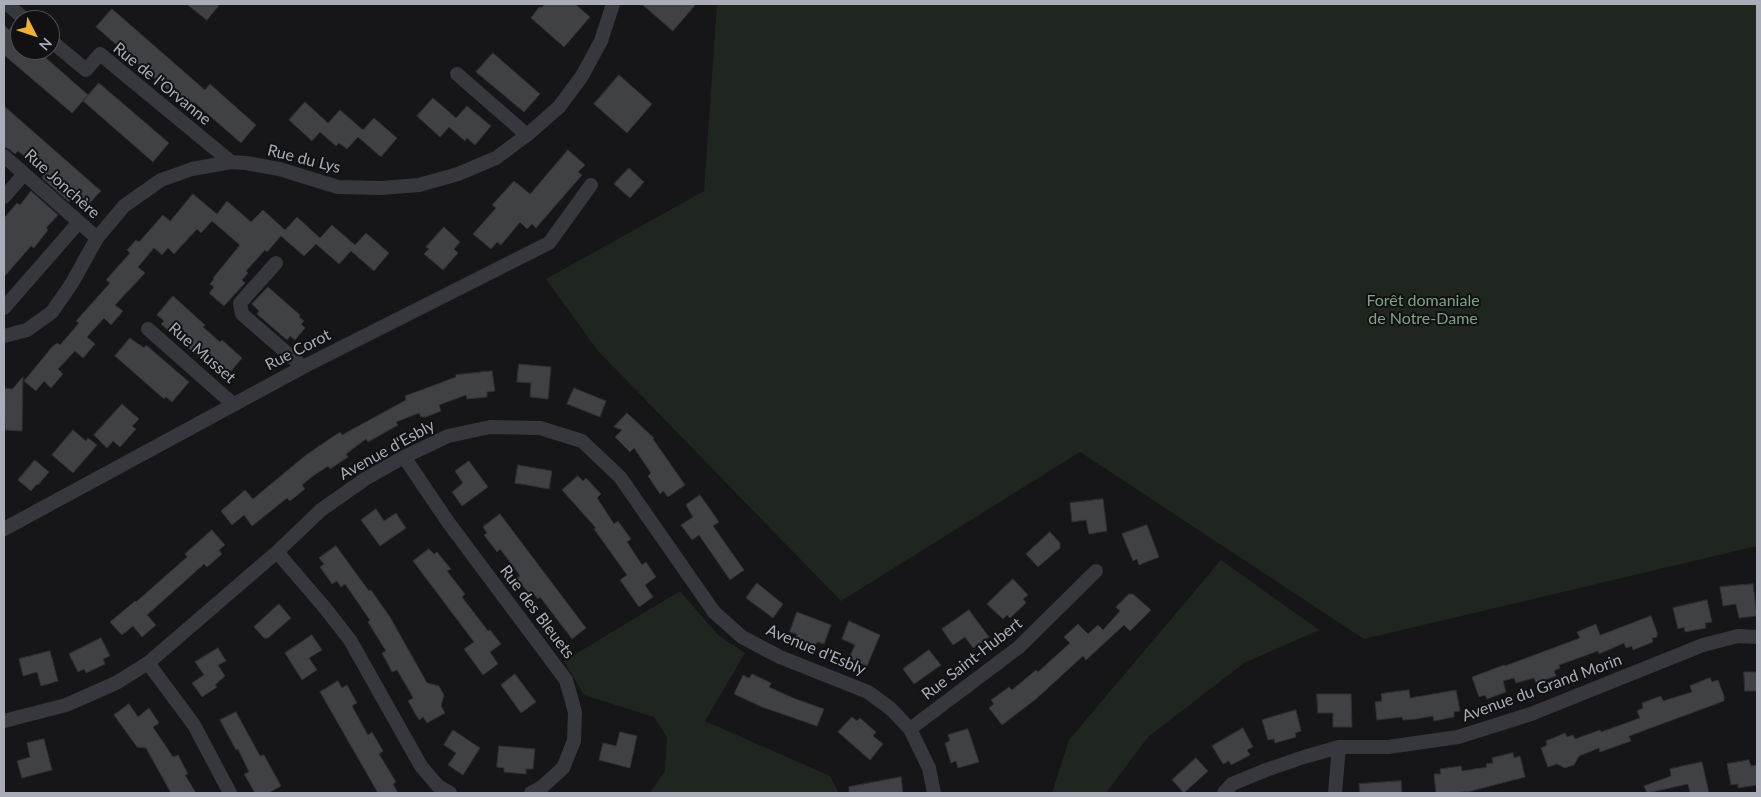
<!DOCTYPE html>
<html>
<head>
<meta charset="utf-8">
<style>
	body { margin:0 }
	#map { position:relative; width:1761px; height:797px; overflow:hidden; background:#161618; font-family:Lato,sans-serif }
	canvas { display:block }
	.frame { position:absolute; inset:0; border:5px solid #a8adb8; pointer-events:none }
	.north { position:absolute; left:10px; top:10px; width:50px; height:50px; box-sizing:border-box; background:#111113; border:1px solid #4d4f55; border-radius:50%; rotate:131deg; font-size:14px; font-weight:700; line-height:20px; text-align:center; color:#a8adb8 }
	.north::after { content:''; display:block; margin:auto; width:18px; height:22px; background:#f2b134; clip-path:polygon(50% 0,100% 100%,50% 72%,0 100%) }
</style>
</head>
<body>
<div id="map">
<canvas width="1761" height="797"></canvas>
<div class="frame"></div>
<div class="north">N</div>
</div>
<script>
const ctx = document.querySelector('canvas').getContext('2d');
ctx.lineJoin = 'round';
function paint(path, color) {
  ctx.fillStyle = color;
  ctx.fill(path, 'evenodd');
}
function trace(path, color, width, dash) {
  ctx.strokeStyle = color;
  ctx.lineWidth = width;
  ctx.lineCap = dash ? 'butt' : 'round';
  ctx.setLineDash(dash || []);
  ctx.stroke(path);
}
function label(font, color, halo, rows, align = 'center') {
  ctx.font = font + ' Lato,sans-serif';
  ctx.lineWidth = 4;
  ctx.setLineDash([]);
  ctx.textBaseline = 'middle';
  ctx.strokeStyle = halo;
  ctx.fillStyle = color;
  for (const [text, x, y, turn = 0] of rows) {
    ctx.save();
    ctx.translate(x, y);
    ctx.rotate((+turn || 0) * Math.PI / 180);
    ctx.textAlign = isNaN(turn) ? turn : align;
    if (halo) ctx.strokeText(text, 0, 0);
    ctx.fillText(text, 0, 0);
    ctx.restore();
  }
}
const green = new Path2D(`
	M717,4H1757V546L1364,639L1080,452L841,601L598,351L546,279L704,191Z
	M1221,560L1319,630L1244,663L1148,737L1106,793H1052L1069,740Z
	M680,591L718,635L745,653L705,721L830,776L839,793H650L665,771L667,737L654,717L584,695L564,661Z`);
const building = new Path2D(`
	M187,4H220L207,20Z
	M545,4H575L590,17L564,47L531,18L539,7L541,8Z
	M642,4H696L673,31Z
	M112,9L205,90L210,84L256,125L241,143L194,102L189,108L96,27Z
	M4,25L9,30L11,27L20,35V50H37L88,95L72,113L4,55Z
	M493,53L540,94L524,112L476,72Z
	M619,75L652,104L627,133L594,104Z
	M99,83L169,143L153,162L83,101Z
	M433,98L456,118L467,106L491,126L475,145L467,138L465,141L449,127L440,137L417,116Z
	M305,102L328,123L340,110L363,130L374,118L397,138L381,157L358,137L347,149L339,143L336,146L320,132L312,141L289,120Z
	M4,106L101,191L84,209L72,198L69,202L42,178L45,174L18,151L15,154L9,149L4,147Z
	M568,150L585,165L578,172L582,175L536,228L532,224L527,229L520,222L501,245L497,242L491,249L473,234L496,208L492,205L514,181L530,194Z
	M629,168L644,182L630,198L614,184Z
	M31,191L58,215L46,228L48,230L34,248L31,246L4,277V218L17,203L20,205Z
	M193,194L217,214L227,201L251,222L263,210L285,230L297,217L320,238L332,225L355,245L366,233L389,253L374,271L351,251L339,264L316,244L304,256L281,236L267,252L265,250L246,271L248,273L242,280L245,283L224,306L209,293L214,287L210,284L214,279L213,278L240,245L212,221L201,233L197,229L174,254L168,248L162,255L154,248L138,267L145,273L115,305L123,311L111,325L104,318L87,337L95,344L83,358L75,351L58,369L63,374L51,388L44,381L36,391L24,381L52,347L57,343L60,345L79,323L76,321L110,283L106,280L130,253L127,250L136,240L139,242L163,215L170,221Z
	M444,227L460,242L454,249L458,253L443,270L424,254L429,249L426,247Z
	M268,287L300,315L299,317L304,321L301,324L305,328L295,340L290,336L287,340L257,314L259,311L252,304Z
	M173,296L205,325L203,327L212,335L220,342L222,340L242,358L227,376L219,369L216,372L161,324L164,321L157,315Z
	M130,338L144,348L146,345L189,382L172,402L166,397L164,399L115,356Z
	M519,364L551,367L548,399L530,397L531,383L517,382Z
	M492,371L495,391L487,392V397L467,399L466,395L439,405L441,411L426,417H421L419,413L396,422L398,425L368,442L366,439L346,454L348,457L330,469L328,466L313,476L302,485L305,489L290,501L287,498L252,526L244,515L232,525L221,511L245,490L253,499L306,455L340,432L342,435L406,400L405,396L456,377V375Z
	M23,377L22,431L5,430L4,388L12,389Z
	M574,388L606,401L600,417L567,404Z
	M122,404L139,419L132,426L136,429L120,447L113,441L107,448L94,435Z
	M627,413L654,438L653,439L685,485L668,497L663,491L660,494L648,476L651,473L634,448L630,452L615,437L622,430L614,427Z
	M73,430L86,441L88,438L97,445L73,473L52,455Z
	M35,460L49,472L38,485L37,484L31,491L18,480Z
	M469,461L488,487L462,506L452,492L463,483L455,471Z
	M518,465L552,471L549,489L515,483Z
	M578,476L583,481L586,478L601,494L597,498L601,504L614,524L618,521L631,539L627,542L642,565L646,562L656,577L645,585L653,597L639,607L620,580L627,575L594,529L596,528L562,490Z
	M700,495L719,522L713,526L744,570L730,580L699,535L692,540L681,525L693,517L686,505Z
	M1103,499L1107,531L1089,534L1086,520L1072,522L1070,503Z
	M376,509L384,521L396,513L406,528L380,546L361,520Z
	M500,514L586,628L572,639L540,597L538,599L533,593L530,595L517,578L520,576L516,570L500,549L497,552L484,535L487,533L483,527Z
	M1147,525L1159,557L1139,565L1137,559L1133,561L1122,534Z
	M212,530L225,545L219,550L222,554L207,567L204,564L147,615L156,625L142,637L133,626L122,635L110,622L135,601L136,602L187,557L185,554Z
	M1050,532L1060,543V548L1038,567L1026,554Z
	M336,546L369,591L371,590L390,617L427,683L439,686L444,695L441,706L445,713L427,723L423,717L419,720L408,701L413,698L410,692L397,670L392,672L382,653L386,651L368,622L370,620L345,584L341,587L337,581L332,584L320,567L324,564L319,558Z
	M429,549L434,554L437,552L451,569L447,571L465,594L462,597L488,631L490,630L501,644L490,652L498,664L483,675L464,649L474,642L413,561Z
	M1013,579L1028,595L1023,599L1026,603L1010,618L1007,615L1003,619L987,604Z
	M757,583L783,604L773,618L746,598Z
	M1753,584L1757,616L1739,618L1736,604L1723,606L1720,587Z
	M1129,594H1133L1151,610L1130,631L1124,625L1086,660L1083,656L1036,699L1002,725L989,708L994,704L991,700L1009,687L1012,690L1036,670L1038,672L1070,643L1064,637L1078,624L1088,634L1098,625L1103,630L1120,611L1116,607Z
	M1707,600L1712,622L1705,623L1706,628L1685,632L1684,627L1678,629L1673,608Z
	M279,604L291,618L268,638H264L254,627Z
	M969,610L989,637L973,648L965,637L953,645L942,629Z
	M797,612L831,625L824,644L817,642L815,646L796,639L797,634L790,632Z
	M1651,616L1657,632V637L1652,638L1653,642L1633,650L1632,646L1626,648L1624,643L1599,654L1598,651L1559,665L1560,668L1554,671L1556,676L1536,683L1534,678L1516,683L1514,678L1503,681L1506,692L1487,699L1485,695L1479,697L1472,677L1504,665L1505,666L1580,638L1577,632L1596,624L1600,635Z
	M849,621L880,635L867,666L849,658L855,645L842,639Z
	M312,635L322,650L309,658L317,670L302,680L285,653Z
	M101,638L110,656L103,659L105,664L86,673L84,669L78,672L69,654Z
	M218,648L226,661L218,665L225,676L215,685L217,687L202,697L192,683L204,675L195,662Z
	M929,650L941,665L914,684L903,669Z
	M50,651L58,681L41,686L37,672L23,676L19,659Z
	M1744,672H1757V691H1745Z
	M515,674L536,702L521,713L501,685Z
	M752,674L771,683L769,687L793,698L824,709L817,726L762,707L734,694L743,675L749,678Z
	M1710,678L1712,682L1718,680L1724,696V701L1629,736L1631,741L1600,752L1599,748L1579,756L1574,765L1565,768L1557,764L1548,767L1541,748L1547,745L1546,741L1565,733L1567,737L1573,735L1575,739L1600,730L1601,732L1640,718L1637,711L1643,708L1642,703L1661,696L1663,701L1692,692L1690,686Z
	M338,681L342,688L347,685L357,703L352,706L364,728L368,735L372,732L383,751L379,754L396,782L393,784L398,793H378L320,692Z
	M1409,690L1410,698L1456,690L1460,711L1454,712V717L1434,721L1433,716L1416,719L1403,720L1402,717L1377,720L1375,702L1382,701L1381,694Z
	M1317,694H1351L1352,727H1333V713H1318Z
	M129,704L138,717L149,708L159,723L153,727L173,757L178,755L188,774L185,775L196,793H171L146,748L137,747L114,715Z
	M1296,710L1301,731L1295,733L1296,737L1275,743L1274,739L1268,740L1262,720Z
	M236,712L260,756L264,755L281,786L268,793H255L244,774L249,772L238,749L236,750L220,720Z
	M852,717L857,721L860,718L876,732L873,736L883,744L870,760L838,732Z
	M1243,728L1253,747L1247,750L1250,755L1231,765L1229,761L1223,764L1212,746Z
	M968,729L979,762L958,768L956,761L951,763L945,743L950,741L948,735Z
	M453,730L480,748L463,775L448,765L456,753L444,745Z
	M620,732L637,736L630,768L599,760L603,743L616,746Z
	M44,739L52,770L22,778L17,761L30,757L27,743Z
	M499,746L535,749L533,769H526V774L504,772V768L497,767Z
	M1513,753L1514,758L1520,756L1525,777L1471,791L1453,793H1436L1434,774H1441L1440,769L1461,766L1462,771L1487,767L1486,764L1493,763L1492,758Z
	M1196,758L1208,771L1184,793L1172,780Z
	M1749,760L1751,766L1757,765V785L1738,788V784L1731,785L1727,764Z
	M1702,762L1709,793H1690L1688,784L1647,793L1644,786L1671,776L1670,769Z
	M901,777L903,793H849V787Z
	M1401,781L1402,793H1360L1359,784Z`);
const minor = new Path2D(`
	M7,4L26,20
	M50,40L86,70L100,54L231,162
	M457,74L527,135
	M4,156L97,238
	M4,197L24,174
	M276,263L240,303L242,314L303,367
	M4,308L79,222
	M148,329L233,404
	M4,336L27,330L52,312L72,283L97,238L124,206L161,180L192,169L231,162L246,163L279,169L338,187L381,188L419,185L458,174L496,158L527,135L559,107L582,76L601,41L613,4
	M404,457L448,522L566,680L575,712L574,741L563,768L542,787L531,793
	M4,529L303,367L549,243L591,185
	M277,552L325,608L350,640L421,766L438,786L450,793
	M148,663L194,725L230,793
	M4,721L66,705L116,683L148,663L277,552L321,510L365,479L404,457L448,436L490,427L540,428L582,441L620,477L714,612L742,637L780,657L868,692L891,709L910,729L929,768L934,793
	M910,729L1019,647L1096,571
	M1224,793L1232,784L1266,770L1304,757L1339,747H1388L1458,737L1531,714L1703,645L1738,636L1757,637
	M1335,793L1339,747`);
const streetNames = [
	["Rue de l'Orvanne",162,84,39],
	["Rue du Lys",304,159,14],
	["Rue Jonchère",62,184,42],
	["Rue Corot",298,350,-27],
	["Rue Musset",202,353,41],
	["Avenue d'Esbly",387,450,-29],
	["Rue des Bleuets",537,612,53],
	["Avenue d'Esbly",816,650,23],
	["Rue Saint-Hubert",972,659,-38],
	["Avenue du Grand Morin",1542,688,-20]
];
const parkNames = [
	["Forêt domaniale",1423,301],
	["de Notre-Dame",1423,319]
];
paint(green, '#1e261f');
paint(building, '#404145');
trace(building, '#303034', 1);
trace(minor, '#37383d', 14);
label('16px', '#a8adb8', '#111113', streetNames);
label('16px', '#7fa381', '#111113', parkNames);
</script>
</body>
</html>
